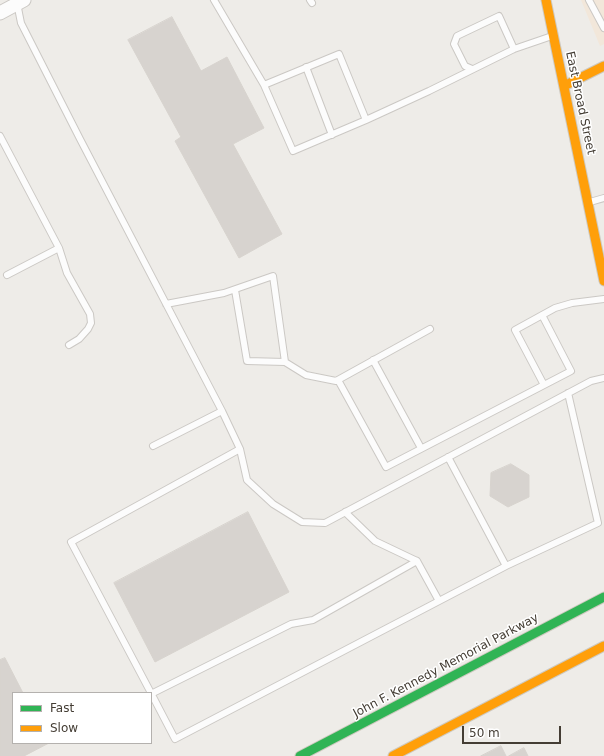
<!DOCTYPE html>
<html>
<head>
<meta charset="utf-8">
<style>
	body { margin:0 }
	#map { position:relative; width:604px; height:756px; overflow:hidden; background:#eeece8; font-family:"DejaVu Sans",sans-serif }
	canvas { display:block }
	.legend { position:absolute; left:12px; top:692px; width:140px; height:52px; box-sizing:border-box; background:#fff; border:1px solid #b4b1ae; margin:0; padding:5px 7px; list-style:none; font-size:12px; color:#443d34 }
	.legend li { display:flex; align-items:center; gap:8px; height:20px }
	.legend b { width:20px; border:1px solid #b4b1ae }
	.scale { position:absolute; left:462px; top:726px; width:99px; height:18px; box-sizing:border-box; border:2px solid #443d34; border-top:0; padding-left:5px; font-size:12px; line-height:14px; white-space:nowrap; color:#443d34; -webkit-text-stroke:3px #fff; paint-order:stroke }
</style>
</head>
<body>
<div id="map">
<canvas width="604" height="756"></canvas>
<ul class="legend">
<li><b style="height:5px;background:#30b455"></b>Fast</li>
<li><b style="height:5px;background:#ff9f0a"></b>Slow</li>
</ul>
<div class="scale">50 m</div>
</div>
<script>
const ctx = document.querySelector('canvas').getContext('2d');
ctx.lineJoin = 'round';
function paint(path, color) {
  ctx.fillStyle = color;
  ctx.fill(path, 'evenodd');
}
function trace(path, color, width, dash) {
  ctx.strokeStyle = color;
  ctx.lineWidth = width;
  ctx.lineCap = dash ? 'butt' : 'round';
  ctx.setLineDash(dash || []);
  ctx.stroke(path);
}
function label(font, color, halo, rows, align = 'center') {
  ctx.font = font + ' "DejaVu Sans",sans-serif';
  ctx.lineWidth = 3;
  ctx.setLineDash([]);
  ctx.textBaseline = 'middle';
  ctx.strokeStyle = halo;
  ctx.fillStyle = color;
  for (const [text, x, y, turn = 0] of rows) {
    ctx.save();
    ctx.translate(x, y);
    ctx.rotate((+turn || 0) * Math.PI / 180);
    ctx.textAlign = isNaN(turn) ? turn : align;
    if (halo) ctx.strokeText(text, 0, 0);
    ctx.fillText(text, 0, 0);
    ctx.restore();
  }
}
const commercial = new Path2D(`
	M581,0H604V44L600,46Z`);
const building = new Path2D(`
	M172,17L201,71L227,57L264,128L233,144L282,234L239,258L175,141L181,137L128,40Z
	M511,464L529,475V497L508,507L490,496L491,473Z
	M248,512L289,592L155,662L114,583Z
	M5,658L23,693H13V743H49L24,756H0V660Z
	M501,746L506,756H481Z
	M524,748L528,756H509Z`);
const lane = new Path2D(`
	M214,0L264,85
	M310,0L312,3
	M589,0L604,28
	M17,3L21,23L80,139L222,411
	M306,67L332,135
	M472,69L465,66L454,44L457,36L499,16L514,49
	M366,120L339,54L264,85L293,151L366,120L429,91L514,49L552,36
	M0,136L59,248L67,273L90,314L91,323L88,329L79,339L69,345
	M590,202L604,198
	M7,275L59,248
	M235,290L247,361L285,362
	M166,304L224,293L273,276L285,362L306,375L336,381L430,329
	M373,360L421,448
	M338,380L386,467L571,371L542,315
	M544,385L515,330L555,308L572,303L604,299
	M153,446L222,411L240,449L247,480L273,504L302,522L325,523L591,381L604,378
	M448,457L506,566L598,523L568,393
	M345,512L375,541L417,561
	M151,693L175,739L506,566
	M151,693L71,542L240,449
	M151,694L291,624L313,620L417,561L439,601`);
const street = new Path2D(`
	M0,13L24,0`);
const fast = new Path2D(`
	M300,756L604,597`);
const slow = new Path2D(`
	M546,0L604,281
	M564,86L604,66
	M393,756L604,646`);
const streetNames = [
	["East Broad Street",580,103,78],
	["John F. Kennedy Memorial Parkway",446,666,-28]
];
paint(commercial, '#f2e7da');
paint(building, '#d7d3cf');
trace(building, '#d7d3ce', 1);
trace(lane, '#cbc8c4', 8);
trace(street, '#cbc8c4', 15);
trace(fast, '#cec9bf', 11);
trace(slow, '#cec9bf', 11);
trace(lane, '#fcfcfc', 6);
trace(street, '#fcfcfc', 13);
trace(fast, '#30b455', 9);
trace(slow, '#ff9f0a', 9);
label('12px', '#443d34', '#fff', streetNames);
</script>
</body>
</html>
